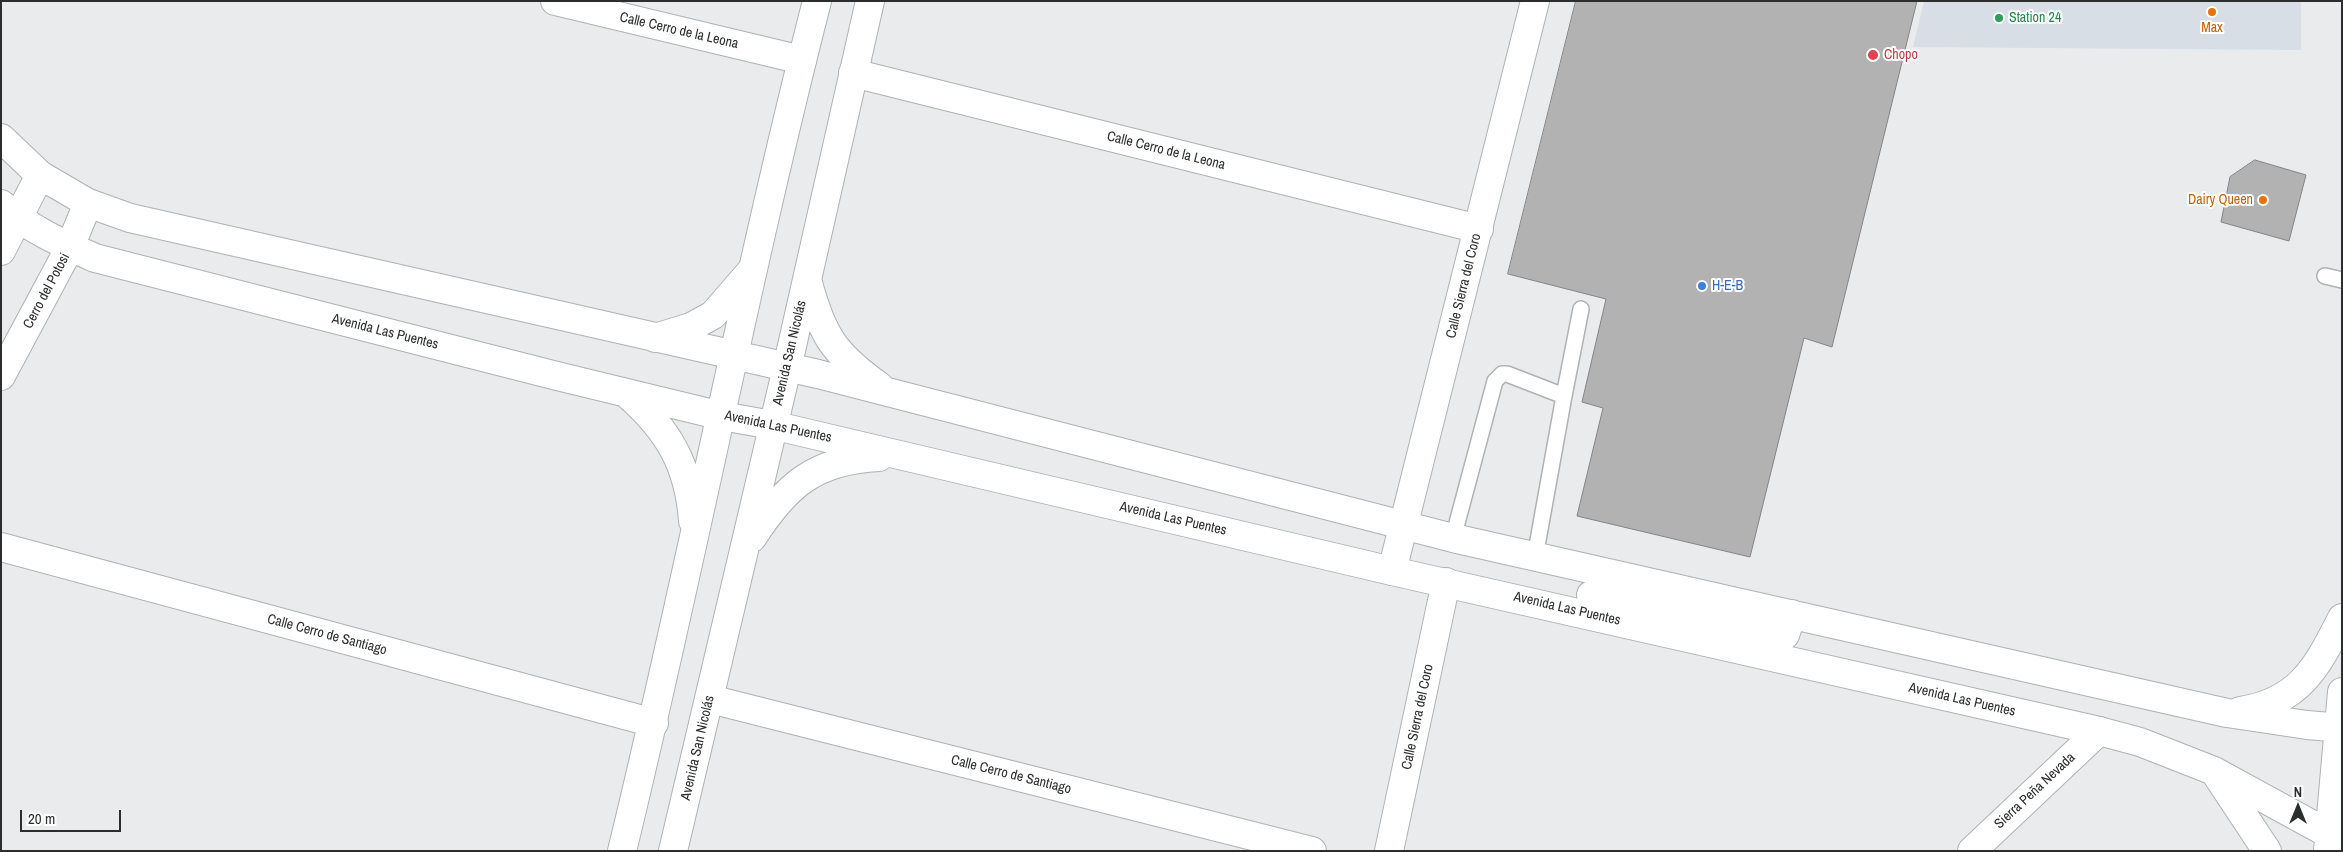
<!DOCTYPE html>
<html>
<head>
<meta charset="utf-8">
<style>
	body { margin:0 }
	#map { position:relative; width:2343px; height:852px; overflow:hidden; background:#eaebec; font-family:"Archivo Narrow",sans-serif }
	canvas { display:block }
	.frame { position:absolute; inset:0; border:2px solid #2c2d2d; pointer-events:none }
	.north { position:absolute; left:2273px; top:782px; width:50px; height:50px; -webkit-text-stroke:4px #fff; paint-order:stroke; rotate:0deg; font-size:14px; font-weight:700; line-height:20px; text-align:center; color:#2c2d2d }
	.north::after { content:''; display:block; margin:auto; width:18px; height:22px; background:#2c2d2d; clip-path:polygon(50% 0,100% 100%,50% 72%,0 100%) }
	.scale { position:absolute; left:20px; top:810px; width:101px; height:22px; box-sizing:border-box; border:2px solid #2c2d2d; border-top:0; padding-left:6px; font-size:15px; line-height:18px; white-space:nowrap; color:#2c2d2d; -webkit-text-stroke:4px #fff; paint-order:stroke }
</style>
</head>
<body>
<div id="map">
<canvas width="2343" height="852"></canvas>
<div class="frame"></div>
<div class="north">N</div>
<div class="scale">20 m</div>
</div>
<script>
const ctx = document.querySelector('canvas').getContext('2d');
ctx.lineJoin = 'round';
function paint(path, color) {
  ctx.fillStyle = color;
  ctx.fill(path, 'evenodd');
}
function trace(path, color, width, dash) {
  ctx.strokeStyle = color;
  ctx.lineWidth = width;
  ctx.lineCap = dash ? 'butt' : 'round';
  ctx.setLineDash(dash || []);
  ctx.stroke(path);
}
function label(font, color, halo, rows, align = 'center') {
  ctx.font = font + ' "Archivo Narrow",sans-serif';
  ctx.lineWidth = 4;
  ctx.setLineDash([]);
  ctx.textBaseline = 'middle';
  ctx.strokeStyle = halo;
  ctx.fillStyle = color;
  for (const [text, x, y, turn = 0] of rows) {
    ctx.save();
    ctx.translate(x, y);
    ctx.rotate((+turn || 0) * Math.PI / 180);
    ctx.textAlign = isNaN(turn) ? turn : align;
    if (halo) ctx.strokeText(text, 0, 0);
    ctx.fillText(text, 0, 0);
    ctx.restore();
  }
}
const built = new Path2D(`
	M1924,1H2301V50L1913,47Z`);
const building = new Path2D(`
	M1576,1H1917L1832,347L1804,338L1750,557L1577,516L1603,408L1582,402L1606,299L1508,274Z
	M2255,160L2306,175L2289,241L2221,222L2230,177Z`);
const service = new Path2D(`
	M2325,276L2342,280
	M1453,538L1495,381L1502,374H1507L1564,396L1581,309
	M1535,557L1564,396`);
const minor = new Path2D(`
	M555,1L802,60
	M853,73L1479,229
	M1,251L40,175
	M1,376L70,247L88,203
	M1,547L654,723
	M1392,571L1535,1
	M710,699L1312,851
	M1389,851L1446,582
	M1972,851L2099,731`);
const tertiary = new Path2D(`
	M1,138L40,175L88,203L130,218L818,374L1453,538L2227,713L2307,725L2342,728
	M1,204C29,229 61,243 95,258L557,376L722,416L772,425L1392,571L2099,731L2140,742L2214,771L2342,841
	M808,283C822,335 834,354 879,386
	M655,338L691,327L713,315L752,270
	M626,393C668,429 689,465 693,521
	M752,538C786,485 815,460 879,457
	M1591,595L1781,638L1785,635L1792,614
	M2240,711C2300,702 2317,667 2342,618
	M2216,774L2267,851
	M2328,850L2342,692
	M622,851C691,569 745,282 817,1
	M673,851L787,368L870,1`);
const markers = [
	[2212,12,5,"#e8710a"],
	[1999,18,5,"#2e9e5b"],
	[1873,55,6,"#e0444e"],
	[2263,200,5,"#e8710a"],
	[1702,286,5,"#3f7fe0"]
];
const leisureNames = [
	["Station 24",2009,18]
];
const foodNames = [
	["Max",2212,28],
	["Dairy Queen",2253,200,"right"]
];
const streetNames = [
	["Calle Cerro de la Leona",679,31,13],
	["Calle Cerro de la Leona",1166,151,14],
	["Calle Sierra del Coro",1464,286,-76],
	["Cerro del Potosi",47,291,-62],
	["Avenida Las Puentes",385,332,14],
	["Avenida San Nicolás",790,353,-77],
	["Avenida Las Puentes",778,427,12],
	["Avenida Las Puentes",1173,519,13],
	["Avenida Las Puentes",1567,609,13],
	["Calle Cerro de Santiago",327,635,15],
	["Avenida Las Puentes",1962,700,13],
	["Calle Sierra del Coro",1418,717,-78],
	["Avenida San Nicolás",698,748,-77],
	["Calle Cerro de Santiago",1011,775,14],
	["Sierra Peña Nevada",2035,791,-43]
];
const healthNames = [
	["Chopo",1884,55]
];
const shopNames = [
	["H-E-B",1712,286]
];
paint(built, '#d8dee5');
paint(building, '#b3b2b2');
trace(building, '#858384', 1);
trace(service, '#b0b1b2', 18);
trace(minor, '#b0b1b2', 30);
trace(tertiary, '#b0b1b2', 30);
trace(service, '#fff', 15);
trace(minor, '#fff', 28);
trace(tertiary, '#fff', 28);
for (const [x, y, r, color] of markers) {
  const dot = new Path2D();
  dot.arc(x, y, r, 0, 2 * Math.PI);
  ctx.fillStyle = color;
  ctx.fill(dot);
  trace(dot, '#fff', 2);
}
label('14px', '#27864d', '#fff', leisureNames, 'left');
label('14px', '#c56008', '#fff', foodNames);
label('14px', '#2c2d2d', '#fff', streetNames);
label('14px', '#be3a42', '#fff', healthNames, 'left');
label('14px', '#366cbe', '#fff', shopNames, 'left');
</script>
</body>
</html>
